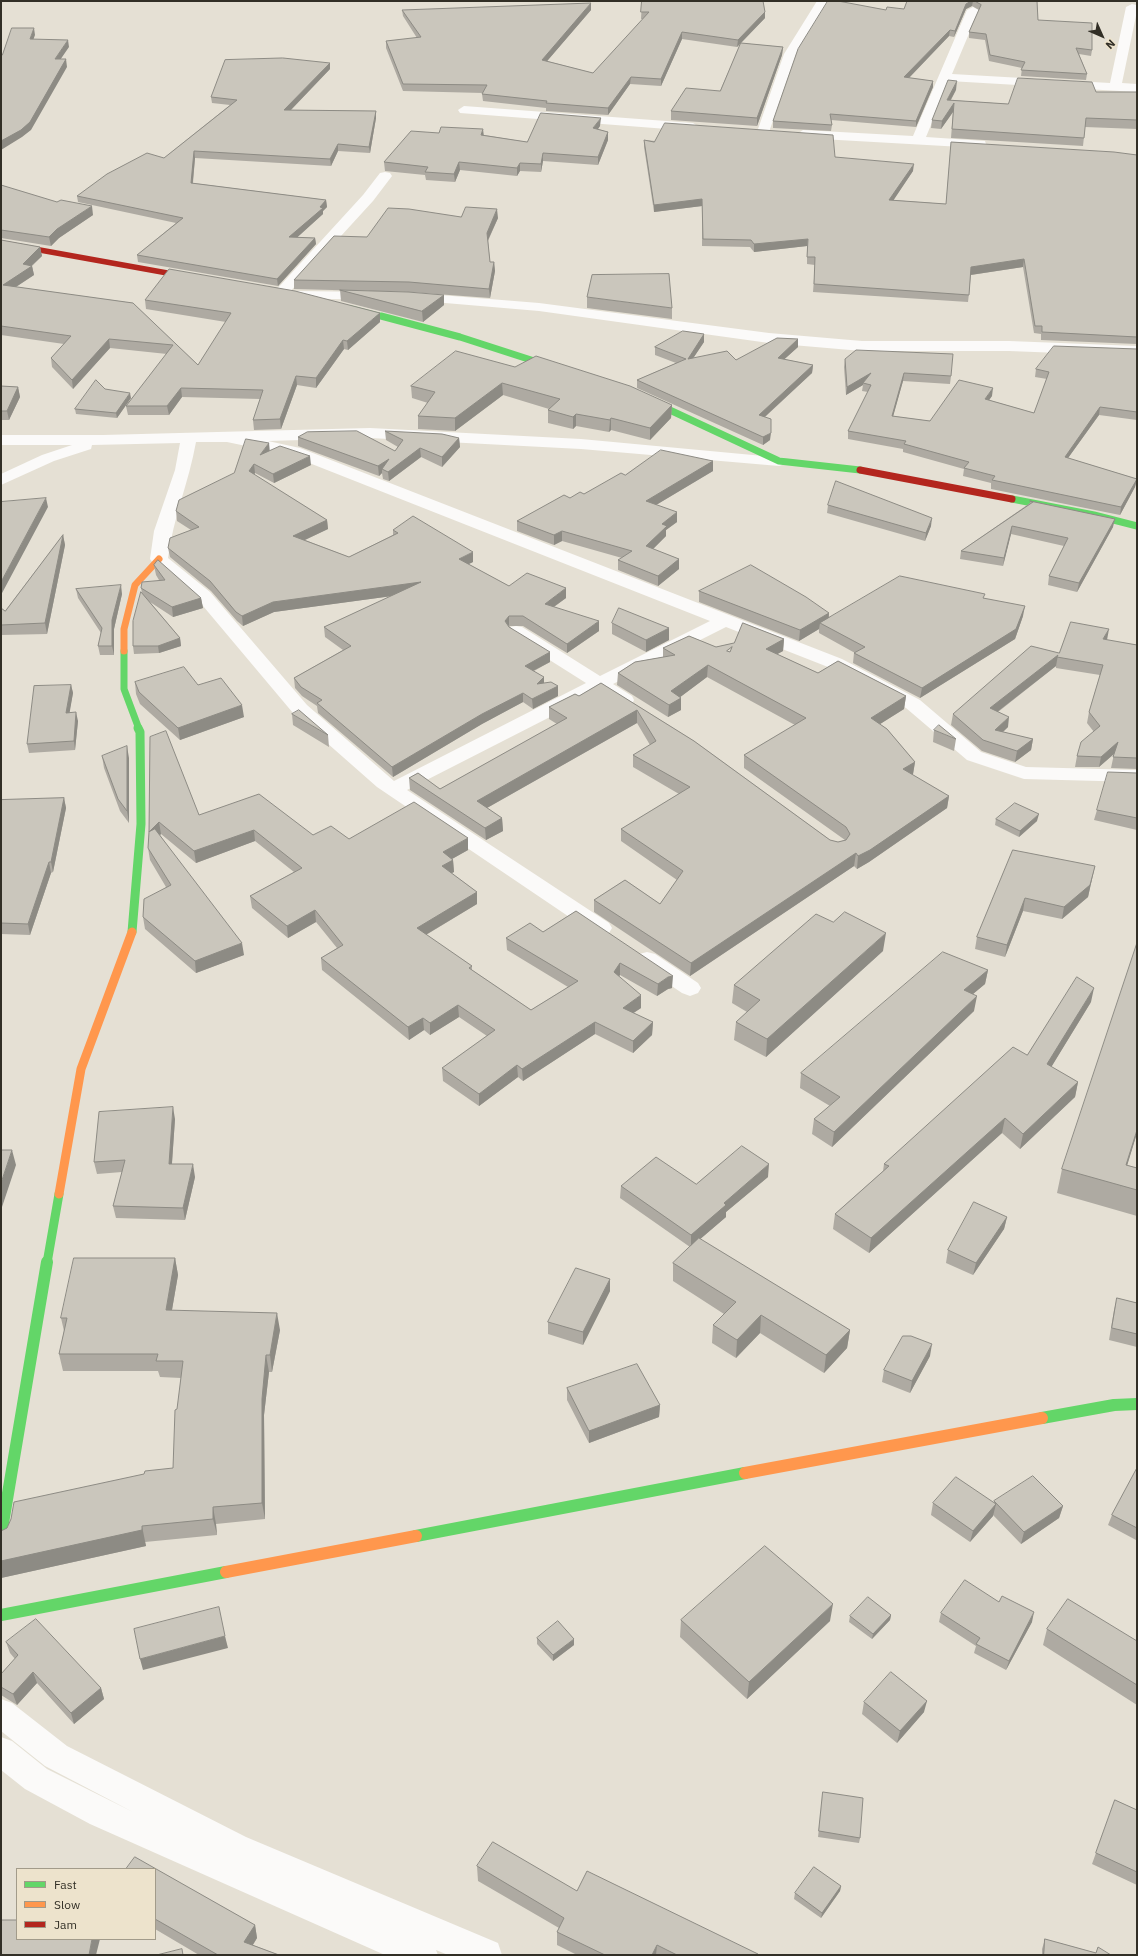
<!DOCTYPE html>
<html>
<head>
<meta charset="utf-8">
<style>
	body { margin:0 }
	#map { position:relative; width:1138px; height:1956px; overflow:hidden; background:#e5e0d4; font-family:"IBM Plex Sans",sans-serif }
	canvas { display:block }
	.frame { position:absolute; inset:0; border:2px solid #322f26; pointer-events:none }
	.legend { position:absolute; left:16px; top:1868px; width:140px; height:72px; box-sizing:border-box; background:#ede3cc; border:1px solid #a29b8a; margin:0; padding:5px 7px; list-style:none; font-size:12px; color:#322f26 }
	.legend li { display:flex; align-items:center; gap:8px; height:20px }
	.legend b { width:20px; border:1px solid #a29b8a }
	.north { position:absolute; left:1082px; top:16px; width:40px; height:40px; -webkit-text-stroke:3px #ede3cc; paint-order:stroke; rotate:135deg; font-size:11px; font-weight:700; line-height:16px; text-align:center; color:#322f26 }
	.north::after { content:''; display:block; margin:auto; width:14px; height:18px; background:#322f26; clip-path:polygon(50% 0,100% 100%,50% 72%,0 100%) }
</style>
</head>
<body>
<div id="map">
<canvas width="1138" height="1956"></canvas>
<div class="frame"></div>
<ul class="legend">
<li><b style="height:5px;background:#63d668"></b>Fast</li>
<li><b style="height:5px;background:#ff974d"></b>Slow</li>
<li><b style="height:5px;background:#b3261e"></b>Jam</li>
</ul>
<div class="north">N</div>
</div>
<script>
const ctx = document.querySelector('canvas').getContext('2d');
ctx.lineJoin = 'round';
function paint(path, color) {
  ctx.fillStyle = color;
  ctx.fill(path, 'evenodd');
}
function trace(path, color, width, dash) {
  ctx.strokeStyle = color;
  ctx.lineWidth = width;
  ctx.lineCap = dash ? 'butt' : 'round';
  ctx.setLineDash(dash || []);
  ctx.stroke(path);
}
const street = new Path2D(`
	M817,1H829L796,54L769,132L763,136L758,135L757,132L784,54Z
	M1132,4L1136,5L1137,11L1122,83L1137,84V92L949,81L926,137L985,141L986,144L980,148L803,138L797,134L803,130L913,136L967,10L973,7L979,10L952,74L1110,83L1126,7Z
	M464,106L693,123L699,127L693,131L460,113L458,110Z
	M385,172L390,173L392,176L373,201L287,295H277L275,292L277,289L363,195L380,173Z
	M297,291L371,292L376,293L378,296L376,299L371,300L292,298L290,295L292,292Z
	M415,293L539,303L769,333L862,341H1009L1137,346V356L1009,351H862L769,343L539,311L410,300L408,297L410,294Z
	M370,428L581,439L785,458L787,461L785,464L779,466L581,449L370,438L268,441L300,448L842,659L920,700L981,752L1026,767L1137,770V782L1024,779L967,760L906,708L828,667L726,627L613,684L632,696L634,700L632,704C619,707 610,698 599,692L407,790L609,923L612,928L609,933L601,935L593,933L377,787L293,713L198,600L153,563L150,559L154,531L175,470L180,443L92,445L91,449L54,461L1,485V474L42,455L72,445H1V435H103ZM196,442H227L289,455L710,621L600,676L522,627L516,626L510,627L507,631L510,635L586,683L394,781L307,705L210,592L168,558C173,518 189,482 196,442Z
	M647,952L655,954L698,983L701,988L698,993L690,996L682,993L639,964L636,959L639,954Z
	M1,1699L12,1703L67,1746L246,1837L498,1943L502,1955H448L436,1950L438,1955H385L90,1824L25,1789L1,1770V1737L12,1741L47,1769L133,1812L45,1766L1,1731Z`);
const fastFar3 = new Path2D(`
	M350,308L385,317`);
const fastFar2 = new Path2D(`
	M381,316L460,337L559,369
	M644,398L779,461L860,470
	M1012,499L1094,515L1137,526
	M124,651V689L139,729`);
const fastFar1 = new Path2D(`
	M132,932L141,824L140,732L138,728
	M47,1263L59,1194`);
const fast = new Path2D(`
	M1042,1418L1114,1405L1137,1404
	M1,1535L47,1262
	M416,1536L745,1473
	M1,1615L226,1572`);
const slowFar2 = new Path2D(`
	M124,651V629L135,585L159,559`);
const slowFar1 = new Path2D(`
	M59,1194L81,1069L132,932`);
const slow = new Path2D(`
	M745,1473L1042,1418
	M226,1572L416,1536`);
const jamFar1 = new Path2D(`
	M1,243L195,278`);
const jam = new Path2D(`
	M860,470L1012,499`);
const wall = new Path2D(`
	M642,1L765,18L741,43L783,47L782,55L757,126L671,120V111L720,91L741,43L737,47L682,39L661,86L630,84L608,115L546,111V108L483,101L482,94L483,93L403,91L386,48V41L417,38L403,16L402,10H591L547,61L593,73L643,19H641Z
	M907,1H1037L1038,20L1092,50L1091,56L1079,54L1087,74L1086,80L1021,76L1022,68L989,61L985,40L969,38V32L979,10L972,6L966,9L954,37L949,36L909,78L933,81V87L916,127L831,120L832,125L831,131L773,128V121L886,10L904,9Z
	M330,69L291,110L376,111V118L370,153L338,151L331,166L195,158L193,183L326,200L327,207L323,211V214L297,237L315,238L316,244L278,286L138,262L137,255L176,223L78,202L77,196L164,158L230,105L212,103L211,97Z
	M956,90L951,100L1008,104L1096,92H1137V129L1085,127L1083,146L951,138L953,112L941,129L931,128L932,120Z
	M600,126L598,129L608,132V140L598,165L543,161L541,172L520,171L517,176L460,170L455,182L426,180L425,175L385,171L384,162L439,133L484,135L527,142Z
	M644,140L835,157L913,171L893,200L946,204L951,142L1137,155V344L1041,340V334L1034,333L1023,267L971,275L968,302L813,292L815,265L807,264V246L754,252L750,247L702,246V206L654,212L644,147Z
	M1,185L93,215L59,238L51,246L1,238Z
	M461,217L498,218L488,241L490,262H494L495,271L490,298L409,292L294,289V280Z
	M1,240L40,247L42,256L32,266L34,275L16,287L133,303L198,365L226,322L146,309L145,300L380,322L348,350L344,349L316,388L297,385L281,429L254,430L253,420L260,399L182,397L169,415H128L126,406L167,354L110,348L73,389L52,367L51,358L64,344L1,335Z
	M340,290L444,295V305L423,322L341,301Z
	M587,297L672,308V319L587,308Z
	M704,334V342L693,358L736,360L798,339V347L784,359L813,365L812,373L765,417L770,440L763,445L637,388V380L676,363L655,355V347Z
	M1137,349V420L1099,415L1068,458L1137,479L1135,487L1120,515L991,489V483L963,476L964,469L903,452V449L848,439V431L868,392L862,391L863,385L846,395L844,367L845,359L951,376L950,384L903,381L893,416L930,421L992,396L989,400L1034,413L1047,379L1035,377L1036,369Z
	M515,367L672,405L671,418L650,440L611,430L609,432L576,426L573,429L548,423V410L549,409L503,395L455,431L418,429V416L428,403L412,398L411,386Z
	M1,386L18,387L20,397L9,420H1Z
	M131,398L117,418L76,414L75,409Z
	M385,431L459,438L460,447L442,467L421,457L389,481L383,479L382,473L379,476L298,446V437L395,451L398,447L386,440Z
	M270,451L311,465L274,483L255,473L254,475L327,520L328,529L305,540L349,557L393,535V530L473,562L468,564L509,586L566,598L554,607L599,631L567,653L523,626H509L550,662L534,671L544,683L558,686V696L533,709L523,702L482,724L393,777L318,713L317,706L302,696L295,688L294,678L343,650L325,637L324,627L392,596L274,612L243,626L237,621L211,591L170,557L168,548L191,530L177,521L176,511Z
	M713,461V471L656,505L677,522L666,530V536L653,549L679,559V569L658,586L618,570V560L622,558L562,541L554,545L517,531V521L570,498L584,494L625,475Z
	M1030,501L1113,527L1077,592L1048,585L1049,576L1064,546L1011,534L1003,566L960,559L961,551L1030,503Z
	M828,505L931,526L925,541L827,513Z
	M63,535L65,545L47,634L1,635V608L5,611Z
	M154,565L201,598L203,608L173,617L150,602L180,638L181,646L159,653L134,654L133,646L142,593L141,588L159,580L156,575Z
	M76,589L122,594L114,629V655H100L98,646L101,633L78,598Z
	M699,591L829,613V617L984,598L1023,616L1015,639L920,698L853,663L854,653H855L819,633V629L799,641L699,602Z
	M612,623L669,640L646,652L612,634Z
	M743,623L784,639L783,651L777,654L818,673L838,661L906,696L904,709L880,724L887,729L915,762L913,774L912,775L949,796L947,808L869,862L857,869L854,866L690,976L594,912V900L625,880L660,904L677,880L621,841V829L679,794L633,767V755L650,745L637,723L487,808L502,818L503,831L486,840L410,790L409,778L418,773L440,789L557,724L549,719V707L575,694L579,696L601,683L694,741L830,840L838,842L845,840L744,768V755L795,725L707,677L680,697L681,698V710L668,717L617,685L618,673L635,662L663,657V648L689,636L716,647L734,643ZM732,647L730,652L727,651Z
	M1107,640L1137,645V769L1111,768L1114,754L1099,767H1075L1077,756L1094,732L1087,723L1089,712L1100,675L1056,668V666L998,712L1008,727L1003,732L1033,739L1031,750L1015,762L982,751L951,725L953,714L1059,653Z
	M135,682L198,685L244,717L180,740L140,704L136,694Z
	M71,685L73,693L69,713L78,721L75,750L29,753L27,744Z
	M292,714L328,735L329,747L293,725Z
	M934,730L956,739L954,751L933,742Z
	M150,737L199,815L313,835L349,839L468,850L452,859L453,860L454,872L451,873L477,892V904L426,935L472,966V970L531,1010L568,987L507,950L506,938L543,932L576,911L672,988L668,989L657,996L620,975L619,976L641,1008L633,1013L653,1022L652,1035L633,1053L595,1034L523,1081L518,1077L479,1106L443,1081L442,1068L487,1036L459,1017L430,1035L424,1030L409,1040L322,970L321,958L337,948L316,922L288,938L252,908L250,896L294,872L255,841L196,863L161,834L160,835L244,955L196,973L145,929L143,917L166,887L150,860L148,848L149,832Z
	M102,756L129,758V823L120,811L104,768Z
	M1137,773V830L1094,820L1097,810Z
	M64,798L66,808L53,872L51,873L30,935L1,934V800Z
	M996,819L1037,821L1019,837L995,825Z
	M1013,850L1092,878L1088,897L1062,919L1023,911L1005,957L975,949L977,937Z
	M883,951L766,1057L734,1040L736,1022L747,1012L732,1003L734,985Z
	M988,970L985,984L973,994L974,1011L832,1147L812,1134L814,1119L830,1106L800,1088L801,1073Z
	M1091,1002L1051,1067L1078,1082L1075,1097L1020,1149L1002,1133L869,1253L833,1229L835,1214L883,1171L884,1164L1027,1055Z
	M175,1119L172,1164L195,1177L185,1220L116,1218L113,1206L122,1172L97,1174L94,1162Z
	M1137,1133L1127,1165L1137,1168V1216L1057,1193L1062,1169Z
	M768,1177L726,1212V1217L700,1239L850,1330L847,1348L824,1373L760,1333L736,1358L712,1343L713,1325L724,1314L673,1281V1263L690,1247L620,1198L621,1186L696,1184Z
	M1007,1217L1004,1229L973,1275L946,1263L948,1250Z
	M175,1258L178,1275L172,1310L280,1330L272,1372H269L264,1415L265,1519L216,1524L217,1535L145,1542L146,1546L1,1578V1531L173,1468L181,1378L160,1377L158,1371H63L59,1354L64,1331L61,1318Z
	M610,1279V1291L583,1345L548,1334V1322Z
	M1117,1298L1137,1303V1347L1109,1340L1114,1310Z
	M930,1356L910,1393L882,1382L884,1370Z
	M567,1388L660,1405L659,1417L589,1443L567,1400Z
	M1137,1468V1538L1136,1540L1108,1525L1112,1515Z
	M994,1501L1063,1506L1059,1518L1021,1544L993,1515V1516L970,1542L931,1515L933,1503H994Z
	M941,1613L1032,1622L1006,1670L974,1653L976,1646L939,1622Z
	M891,1615L890,1620L872,1639L849,1622L850,1616Z
	M681,1620L830,1621L747,1699L680,1637Z
	M1047,1629L1137,1641V1705L1043,1645Z
	M537,1638L574,1645L553,1661L537,1644Z
	M6,1642L101,1688L104,1699L74,1724L37,1683L17,1705L1,1695V1674L15,1659L10,1653Z
	M864,1702L924,1712L897,1743L862,1714Z
	M823,1792L860,1838L859,1843L818,1837Z
	M1115,1800L1137,1810V1885L1092,1864Z
	M477,1866L577,1891L758,1955H577L557,1945V1932L559,1928L478,1881Z
	M155,1869L255,1925L257,1938L253,1945L279,1955H199L155,1929Z
	M841,1886L840,1891L821,1918L794,1899L795,1893Z
	M1045,1939L1096,1953L1111,1955H1042V1949Z`);
const shadedWall = new Path2D(`
	M971,1H973L972,6L966,9L954,37L955,31L966,4Z
	M591,3V10L542,67V60Z
	M765,12V18L737,47L738,40Z
	M34,28L35,35L31,46L30,39Z
	M950,30L949,36L904,83V77Z
	M682,32V39L661,86V79Z
	M68,40L69,47L56,66L55,59Z
	M783,47L782,55L757,126V118Z
	M66,59L67,67L31,130L22,137L1,150V141Z
	M330,63V69L285,116L284,110Z
	M631,77L630,84L608,115V108Z
	M933,81V87L916,127V121Z
	M957,81L956,90L946,108L947,100Z
	M954,103L953,112L941,129L942,121Z
	M376,111V118L370,153L369,147Z
	M601,118L600,126L593,136V128Z
	M483,129L484,137L481,135Z
	M608,132V140L598,165V157Z
	M338,144V151L331,166L330,159Z
	M194,151L195,158L192,190L191,183Z
	M543,153V161L541,172V164Z
	M459,162L460,170L455,182L454,174Z
	M520,163V171L517,176V168Z
	M914,164L913,171L889,207V200Z
	M702,199V206L654,212V205Z
	M326,200L327,207L323,211V214L290,244L289,237Z
	M92,206L93,215L59,238L51,246L49,237L57,229Z
	M497,209L498,218L487,242V233Z
	M315,238L316,244L278,286L277,279Z
	M808,239L807,246L754,252V244Z
	M40,247L42,256L30,267L32,266L34,275L5,294L3,285Z
	M1024,259L1023,267L970,275L971,267Z
	M494,262L495,271L490,298L489,289Z
	M444,295V305L423,322L422,311Z
	M380,313V322L348,350L347,341Z
	M704,334V342L688,366V359Z
	M109,339L110,348L73,389L72,380Z
	M798,339V347L777,366L778,358Z
	M343,340L344,349L316,388V378Z
	M813,365L812,373L758,423L759,415Z
	M871,373L863,383V385L846,395L847,387Z
	M904,373L903,381L891,424L892,416Z
	M296,376L297,385L281,429L280,419Z
	M502,383L503,395L455,431V418Z
	M18,387L20,397L9,420L7,411Z
	M181,388L182,397L169,415L167,406Z
	M993,388L992,396L984,407L985,399Z
	M130,393L131,398L117,418L116,413Z
	M672,405L671,418L650,440V428Z
	M1100,407L1099,415L1063,465L1065,457Z
	M576,414V426L573,429V417Z
	M611,418V430L609,432L610,420Z
	M771,433L770,440L763,445V437Z
	M459,438L460,447L442,467V457Z
	M269,443L270,453L260,455Z
	M420,448L421,457L389,481L388,472Z
	M310,456L311,465L274,483L273,474Z
	M389,459L382,469V473L379,476L378,466Z
	M713,461V471L646,511V501Z
	M254,464L255,473L250,481L249,471Z
	M1137,479L1135,487L1120,515L1121,507Z
	M46,498L48,507L1,595V582Z
	M677,512V522L666,530V536L646,556V546L662,524Z
	M932,518L931,526L925,541L926,533Z
	M1115,519L1113,527L1077,592L1079,583Z
	M327,520L328,529L294,545L293,536Z
	M1012,526L1011,534L1003,566L1004,558Z
	M562,531V541L554,545V535Z
	M63,535L65,545L47,634L45,623Z
	M473,552V562L459,569V559Z
	M679,559V569L658,586V576Z
	M421,582L422,592L274,612L243,626L242,616L273,602Z
	M121,585L122,594L114,629V655L112,646V620Z
	M566,588V598L545,613V604Z
	M201,598L203,608L173,617L172,607Z
	M1025,606L1023,616L1015,639L920,698L922,688Z
	M829,613L828,624L820,623L819,629L799,641L800,630Z
	M509,616V626L505,621Z
	M599,621V631L567,653V644Z
	M669,628V640L646,652V640Z
	M1109,629L1107,640L1103,639Z
	M180,638L181,646L159,653L158,646Z
	M784,639L783,651L765,661L766,649Z
	M550,652V662L525,675V666Z
	M1058,655L1056,666L988,719L990,708Z
	M708,665L707,677L671,704V691Z
	M544,677V687L537,684Z
	M71,685L73,693L68,722L66,713Z
	M558,686V696L533,709L532,699Z
	M523,693V702L482,724L393,777L392,767L482,714Z
	M906,696L904,709L869,731L871,718Z
	M681,698V710L668,717L669,705Z
	M242,705L244,717L180,740L178,728Z
	M637,710V723L478,813L477,801Z
	M76,712L78,721L75,750L74,741Z
	M1009,717L1008,727L994,740L995,730Z
	M1033,739L1031,750L1015,762L1017,751Z
	M1118,742L1115,753L1099,767L1101,757Z
	M127,746L129,758V823L127,811Z
	M915,762L913,774L901,782L903,769Z
	M949,796L947,808L869,862L857,869L858,856Z
	M64,798L66,808L53,872L51,862Z
	M1039,814L1037,821L1019,837L1020,831Z
	M502,818L503,831L486,840L485,828Z
	M159,822L161,834L151,844L149,832Z
	M254,830L255,841L196,863L194,851Z
	M468,838V850L443,864V852Z
	M856,853L854,866L690,976L691,963Z
	M453,860L454,872L442,878V866Z
	M49,862L51,873L30,935L28,924Z
	M1095,866L1088,897L1062,919L1064,907Z
	M477,892V904L417,940V928Z
	M1025,898L1023,911L1005,957L1007,945Z
	M315,910L316,922L288,938L287,926Z
	M886,933L883,951L766,1057L767,1039Z
	M242,943L244,955L196,973L195,961Z
	M620,963V975L614,984V972Z
	M988,970L985,984L961,1004L964,990Z
	M673,976L672,988L668,989L657,996L658,984L668,977Z
	M1094,988L1091,1002L1044,1079L1047,1064Z
	M641,995V1008L623,1020V1008Z
	M977,996L974,1011L832,1147L834,1132Z
	M458,1005L459,1017L430,1035V1023Z
	M423,1018L424,1030L409,1040L408,1027Z
	M595,1022V1034L523,1081L522,1069Z
	M653,1022L652,1035L633,1053V1041Z
	M517,1065L518,1077L479,1106V1094Z
	M1078,1082L1075,1097L1020,1149L1023,1134Z
	M173,1107L175,1119L171,1176L169,1164Z
	M1005,1118L1002,1133L869,1253L871,1238Z
	M1137,1130V1133L1120,1189L1126,1165Z
	M12,1150L16,1165L1,1210V1183Z
	M193,1164L195,1177L185,1220L183,1208Z
	M769,1164L768,1177L726,1212V1217L691,1247V1235L724,1203Z
	M1007,1217L1004,1229L973,1275L976,1263Z
	M175,1258L178,1275L169,1327L166,1310Z
	M610,1279V1291L583,1345V1332Z
	M277,1313L280,1330L272,1372L270,1355Z
	M761,1315L760,1333L736,1358L737,1340Z
	M850,1330L847,1348L824,1373L826,1355Z
	M932,1344L930,1356L910,1393L912,1381Z
	M266,1355L269,1372L264,1415L265,1519L262,1503V1399Z
	M660,1405L659,1417L589,1443V1431Z
	M996,1504L993,1516L970,1542L973,1531Z
	M1063,1506L1059,1518L1021,1544L1024,1532Z
	M213,1507L216,1524L217,1535L213,1519Z
	M142,1526L146,1546L1,1578V1561Z
	M833,1604L830,1621L747,1699L749,1682Z
	M1034,1612L1032,1622L1006,1670L1009,1661Z
	M891,1615L890,1620L872,1639L873,1634Z
	M225,1636L228,1648L143,1670L140,1659Z
	M574,1639V1645L553,1661V1655Z
	M33,1672L37,1683L17,1705L13,1694Z
	M101,1688L104,1699L74,1724L71,1713Z
	M927,1701L924,1712L897,1743L900,1731Z
	M841,1886L840,1891L821,1918L822,1913Z
	M255,1925L257,1938L247,1954L244,1942Z
	M92,1939H100L96,1955H89Z
	M657,1945L656,1955H652Z`);
const building = new Path2D(`
	M642,1H763L765,12L738,40L682,32L661,79L631,77L608,108L546,103L547,101L482,94L487,85L403,84L386,41L421,37L402,10L591,3L542,60L593,73L649,12H641Z
	M828,1H838L886,10L887,7L904,9L907,1H971L966,4L955,31L950,30L904,77L933,81L916,121L830,114L832,125L773,121L798,49Z
	M975,1H1037L1038,20L1092,23V50L1076,48L1087,74L1021,70L1025,62L990,55L986,34L969,32L981,5Z
	M12,28H34L30,39L68,40L55,59H66L30,122L21,130L1,141V55H2Z
	M741,43L783,47L757,118L671,111L686,88L720,91Z
	M283,58L330,63L284,110L376,111L369,147L338,144L330,159L194,151L191,183L326,200L320,207L323,208L289,237L315,238L277,279L137,255L183,218L77,196L107,174L147,153L164,158L237,100L211,97L225,60Z
	M1018,78L1092,82L1096,92H1137V120L1086,118L1084,138L952,129L954,103L942,121L932,120L948,80L957,81L947,100L1008,104Z
	M541,113L601,118L593,128L608,132L598,157L543,153L541,164L520,163L517,168L459,162L454,174L425,172L428,167L384,162L411,131L439,133L441,127L483,129L481,135L527,142Z
	M665,123L833,135L835,157L914,164L889,200L946,204L951,142L1114,152L1137,155V337L1042,332V326H1035L1024,259L971,267L969,295L814,284L815,257H807L808,239L754,244L751,240L703,239L702,199L654,205L644,140L654,142Z
	M1,185L57,202L61,200L92,206L57,229L49,237L1,230Z
	M466,207L497,209L487,233L490,262H494L489,289L409,282L294,280L334,236L367,237L388,208L409,209L461,217Z
	M1,240L40,247L23,264L32,266L3,285L133,303L198,365L231,313L145,300L169,269L295,291L380,313L347,341L343,340L316,378L296,376L280,419L253,420L263,390L181,388L167,406H126L173,345L109,339L72,380L51,358L71,336L1,326Z
	M669,274L672,308L587,297L592,275Z
	M340,290L408,292L444,295L422,311Z
	M683,331L704,334L688,359L727,351L736,360L777,338L798,339L778,358L813,365L759,415L771,419V433L763,437L637,380L686,359L655,347Z
	M1054,346L1137,349V412L1100,407L1065,457L1137,479L1121,507L992,480L995,476L964,468L969,462L904,444L906,441L848,431L871,385L863,383L871,373L847,387L845,359L856,350L953,354L951,376L904,373L892,416L930,421L959,380L993,388L985,399L1034,413L1049,372L1036,369Z
	M456,351L515,367L536,356L630,386L672,405L650,428L611,418L610,420L576,414L573,417L548,410L560,399L502,383L455,418L418,416L435,392L411,386Z
	M96,380L105,389L130,393L116,413L75,409Z
	M1,386L18,387L7,411H1Z
	M357,431L395,451L403,440L385,431L442,434L459,438L442,457L420,448L388,472L382,469L389,459L378,466L298,437L307,432Z
	M246,439L269,443L260,455L280,446L310,456L273,474L254,464L249,471L327,520L293,536L349,557L398,533L393,530L413,516L473,552L459,559L509,586L527,573L566,588L545,604L599,621L567,644L523,616H509L505,621L509,627L550,652L525,666L544,677L537,684L551,682L558,686L532,699L523,693L482,714L392,767L317,703L322,700L301,687L294,678L351,646L324,627L421,582L273,602L242,616L236,612L210,581L168,548L170,538L199,527L176,511L179,500L234,473Z
	M661,450L713,461L646,501L677,512L662,524L667,526L646,546L679,559L658,576L618,560L632,551L562,531L554,535L517,521L564,495L570,498L580,492L584,494L621,473L625,475Z
	M836,481L932,518L926,533L828,505Z
	M46,498L1,582V502Z
	M1030,501L1115,519L1079,583L1049,576L1068,538L1012,526L1004,558L961,551L1033,502Z
	M63,535L45,623L1,625V608L5,611Z
	M158,560L201,598L172,607L141,588L142,582L165,580L154,565Z
	M751,565L806,597L829,613L800,630L699,591Z
	M900,576L985,594L983,598L1025,606L1016,629L922,688L854,653L865,647L820,623Z
	M121,585L112,620V646H98L102,628L76,589Z
	M141,592L180,638L158,646H133V621Z
	M619,608L669,628L646,640L612,623Z
	M1071,622L1109,629L1103,639L1137,645V758L1113,757L1118,742L1101,757L1077,756L1081,742L1100,726L1089,712L1103,665L1057,657L1058,655L990,708L1009,717L995,730L1033,739L1017,751L983,740L953,714L1031,646L1059,653Z
	M743,623L784,639L766,649L818,673L838,661L906,696L871,718L887,729L915,762L903,769L949,796L870,850L858,856L856,853L691,963L594,900L625,880L660,904L683,871L621,829L690,787L633,755L656,741L637,710L477,801L502,818L485,828L409,778L418,773L440,789L567,718L549,707L575,694L579,696L601,683L694,741L830,840L838,842L846,840L850,834L846,827L744,755L806,718L708,665L671,691L681,698L669,705L618,673L635,662L675,655L663,648L689,636L716,647L734,643ZM732,647L730,652L727,651Z
	M184,667L198,685L221,678L242,705L178,728L139,692L135,682Z
	M71,685L66,713L76,712L74,741L27,744L34,686Z
	M299,710L328,735L292,714Z
	M939,725L956,739L934,730Z
	M166,731L199,815L259,794L313,835L331,826L349,839L414,802L468,838L443,852L453,860L442,866L477,892L417,928L472,966L469,968L531,1010L578,981L506,938L530,923L543,932L576,911L673,976L668,977L658,984L620,963L614,972L641,995L623,1008L653,1022L633,1041L595,1022L522,1069L517,1065L479,1094L442,1068L495,1030L458,1005L430,1023L423,1018L408,1027L321,958L343,945L315,910L287,926L250,896L302,868L254,830L194,851L159,822L149,832L150,737Z
	M127,746V811L118,799L102,756Z
	M1108,772L1137,773V818L1097,810Z
	M64,798L51,862H49L28,924L1,923V800Z
	M1015,803L1039,814L1020,831L996,819Z
	M155,829L242,943L195,961L143,917L144,899L171,885L148,848L149,832Z
	M1013,850L1095,866L1090,885L1064,907L1025,898L1007,945L977,937Z
	M845,912L886,933L767,1039L736,1022L760,1000L734,985L816,914L833,922Z
	M1137,943V1130L1126,1165L1137,1168V1190L1062,1169Z
	M943,952L988,970L964,990L977,996L834,1132L814,1119L840,1097L801,1073Z
	M1077,977L1094,988L1047,1064L1078,1082L1023,1134L1005,1118L871,1238L835,1214L889,1166L884,1164L1013,1047L1027,1055Z
	M173,1107L169,1164H193L183,1208L113,1206L125,1160L94,1162L99,1112Z
	M742,1146L769,1164L724,1203L726,1205L691,1235L621,1186L656,1157L696,1184Z
	M1,1150H12L1,1183Z
	M974,1202L1007,1217L976,1263L948,1250Z
	M699,1238L850,1330L826,1355L761,1315L737,1340L713,1325L736,1302L673,1263Z
	M74,1258H175L166,1310L277,1313L270,1355H266L262,1399V1503L213,1507V1519L142,1526V1530L1,1561V1531L7,1528L11,1519L14,1502L144,1474L145,1471L173,1468L175,1410L177,1409L183,1361H156L158,1354H59L67,1318H61Z
	M576,1268L610,1279L583,1332L548,1322Z
	M1117,1298L1137,1303V1334L1112,1328Z
	M903,1336H911L932,1344L912,1381L884,1370Z
	M637,1364L660,1405L589,1431L567,1388Z
	M1137,1468V1528L1112,1515Z
	M1033,1476L1063,1506L1024,1532L994,1501Z
	M956,1477L996,1504L973,1531L933,1503Z
	M765,1546L833,1604L749,1682L681,1620Z
	M965,1580L999,1602L1002,1596L1034,1612L1009,1661L976,1644L980,1638L941,1613Z
	M868,1597L891,1615L873,1634L850,1616Z
	M1068,1599L1137,1641V1685L1047,1629Z
	M219,1607L225,1636L140,1659L134,1629Z
	M36,1619L101,1688L71,1713L33,1672L13,1694L1,1687V1674L18,1655L6,1642Z
	M558,1621L574,1639L553,1655L537,1638Z
	M891,1672L927,1701L900,1731L864,1702Z
	M823,1792L863,1798L860,1838L819,1831Z
	M1115,1800L1137,1810V1872L1096,1853Z
	M493,1842L577,1891L587,1871L758,1954L757,1955H677L657,1945L652,1955H605L557,1932L564,1918L477,1866Z
	M135,1857L255,1925L244,1942L279,1955H218L155,1919V1869H126Z
	M814,1867L841,1886L822,1913L795,1893Z
	M1,1920H17V1939H92L89,1955H1Z
	M1045,1939L1096,1953L1098,1947L1111,1955H1044Z
	M182,1949L183,1955H157Z`);
paint(street, '#fbfaf9');
trace(fastFar3, '#63d668', 5.5);
trace(fastFar2, '#63d668', 7);
trace(fastFar1, '#63d668', 9);
trace(fast, '#63d668', 12);
trace(slowFar2, '#ff974d', 7);
trace(slowFar1, '#ff974d', 9);
trace(slow, '#ff974d', 12);
trace(jamFar1, '#b3261e', 5.5);
trace(jam, '#b3261e', 7);
paint(wall, '#aeaaa2');
paint(shadedWall, '#8d8b84');
paint(building, '#cac6bc');
trace(building, '#8d8b84', 1);
</script>
</body>
</html>
